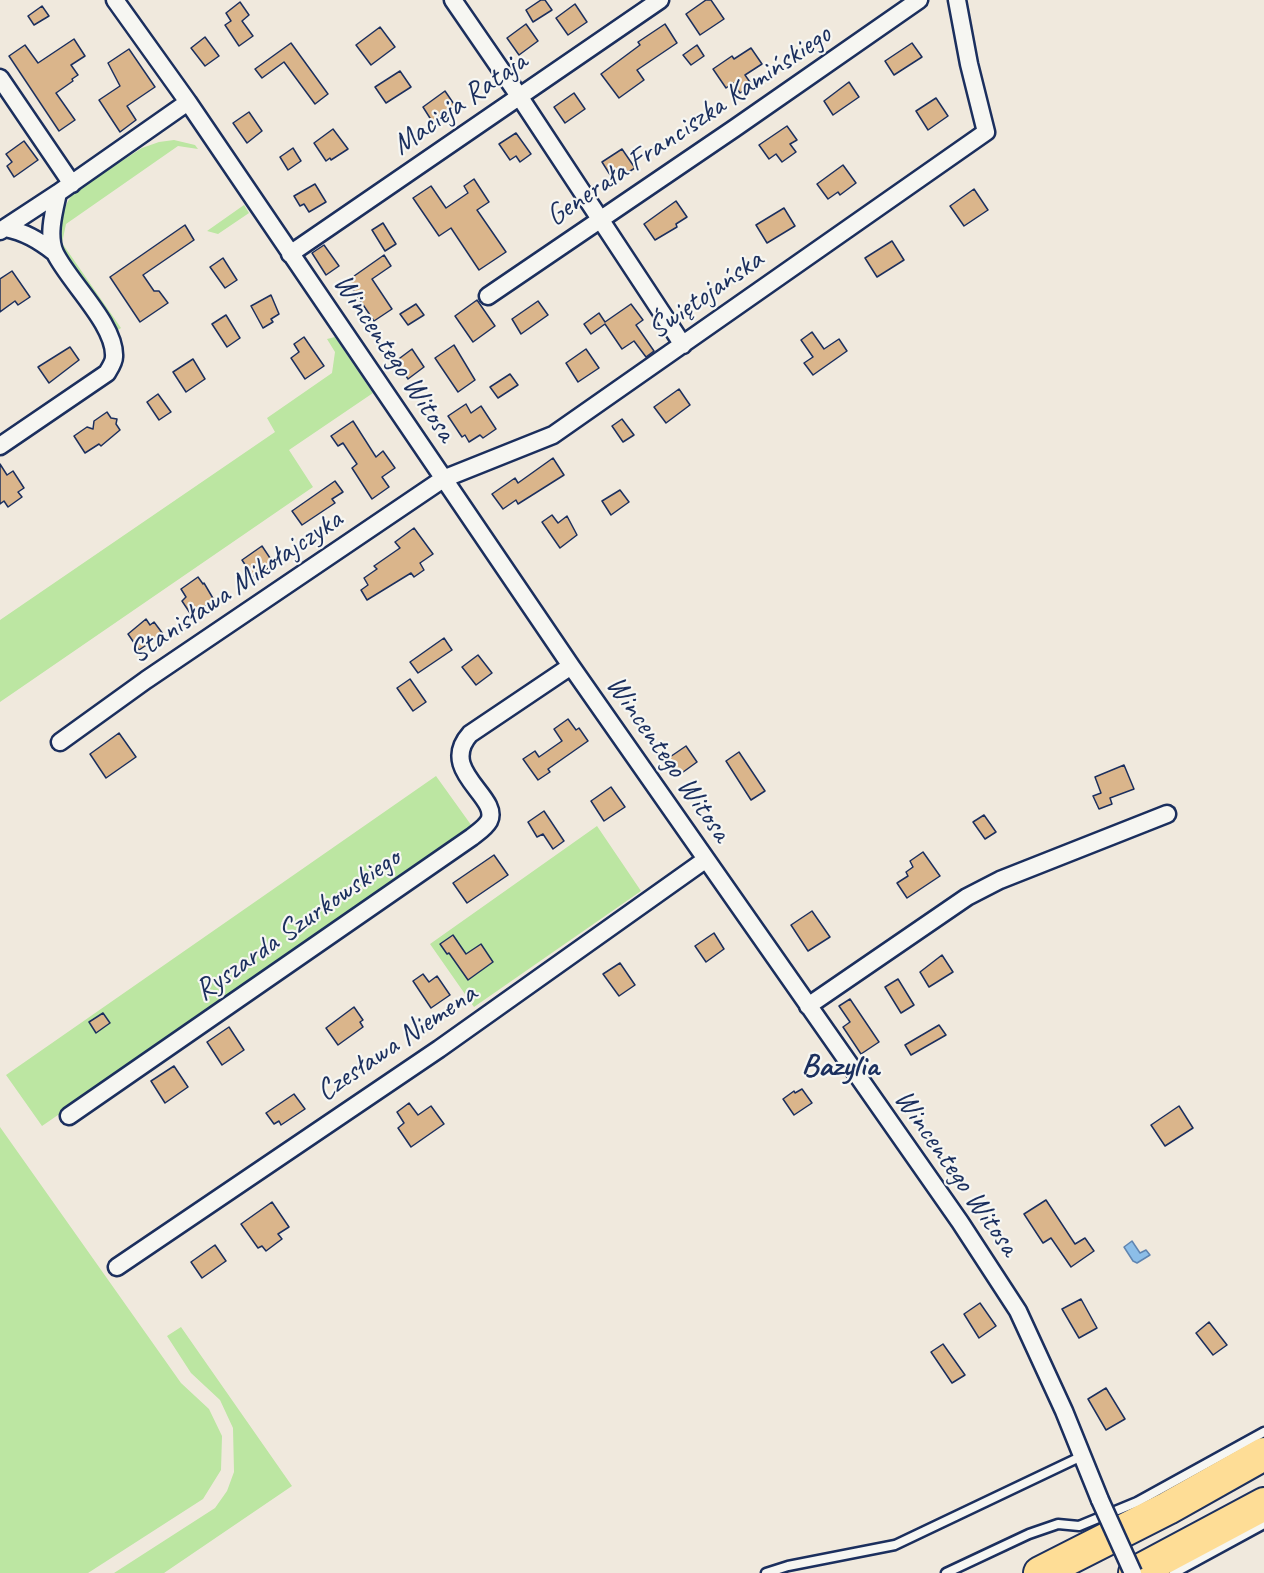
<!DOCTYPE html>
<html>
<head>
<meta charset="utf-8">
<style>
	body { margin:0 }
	canvas { display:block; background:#f0e9dd }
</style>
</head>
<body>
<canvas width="1264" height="1573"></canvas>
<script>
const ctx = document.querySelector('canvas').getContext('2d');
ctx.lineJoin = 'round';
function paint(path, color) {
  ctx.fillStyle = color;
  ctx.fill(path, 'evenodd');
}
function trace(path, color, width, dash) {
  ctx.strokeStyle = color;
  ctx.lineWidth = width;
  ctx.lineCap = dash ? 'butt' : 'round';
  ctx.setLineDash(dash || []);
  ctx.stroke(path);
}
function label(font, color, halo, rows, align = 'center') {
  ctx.font = font + ' Caveat,sans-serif';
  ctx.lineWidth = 4.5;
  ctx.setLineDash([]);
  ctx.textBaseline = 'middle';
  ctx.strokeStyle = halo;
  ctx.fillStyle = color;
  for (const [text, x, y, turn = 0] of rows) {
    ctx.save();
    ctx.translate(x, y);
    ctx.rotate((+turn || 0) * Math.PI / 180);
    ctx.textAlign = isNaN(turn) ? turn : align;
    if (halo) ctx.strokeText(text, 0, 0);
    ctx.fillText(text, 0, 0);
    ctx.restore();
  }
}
const green = new Path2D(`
	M174,140L195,145L198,149L178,146L66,224L62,243L121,328L118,330L65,258L59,244L60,223L66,205L72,194L84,185L142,148L159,142Z
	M244,205L249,213L218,234L207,231Z
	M335,337L373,393L289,450L313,487L0,702V620L275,432L267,418L332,373L335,352L327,339Z
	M436,776L474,829L42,1126L6,1075Z
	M597,826L641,891L474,1007L430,944Z
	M0,1127L181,1383L209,1409L222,1436L221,1470L203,1499L88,1573H0Z
	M181,1327L292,1486L164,1573H114L215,1508L227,1491L234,1472L233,1428L220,1400L191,1373L167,1336Z`);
const water = new Path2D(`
	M1132,1241L1140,1253L1146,1250L1150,1255L1137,1263L1133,1261L1124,1247Z`);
const building = new Path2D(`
	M541,0H545L552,10L533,22L526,10Z
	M706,0H711L724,19L700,35L686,14Z
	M240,2L249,15L242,21L253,36L239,46L225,25L231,21L226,13Z
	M575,4L587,22L568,35L556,18Z
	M42,6L49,16L34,25L28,16Z
	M526,24L538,41L519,55L507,38Z
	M665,24L677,43L637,70L644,80L619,98L601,74L640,45L638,42Z
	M380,27L395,47L371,65L356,45Z
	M205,37L219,56L205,66L191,48Z
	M74,39L85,56L71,65L78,75L72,79L73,81L56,93L75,120L59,131L9,56L25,45L38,63Z
	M291,43L328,94L315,104L284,62L262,78L255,69Z
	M912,43L922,57L894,75L885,61Z
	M697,45L704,56L691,65L683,55Z
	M751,48L762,64L745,75L752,85L740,93L733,83L726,88L713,69L732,56L734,59Z
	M129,49L155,87L127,106L136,120L120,132L99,100L120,86L108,63Z
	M400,71L411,87L386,103L375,87Z
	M849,82L859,97L833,115L824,101Z
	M445,91L458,110L435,126L423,107Z
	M574,93L585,109L565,123L554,107Z
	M936,98L948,116L928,130L916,111Z
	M249,112L262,131L247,143L233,123Z
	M787,126L797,140L790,144L796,152L782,162L776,154L769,159L759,145Z
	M333,129L348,149L331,160L330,158L326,161L314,143Z
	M516,133L531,154L520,162L516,156L510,160L499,144Z
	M24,141L38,160L14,177L7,166L12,162L6,154Z
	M293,148L301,161L288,170L280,157Z
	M622,149L635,168L614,181L602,162Z
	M843,165L856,183L840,195L838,192L828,199L817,184Z
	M474,179L489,202L477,210L506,252L479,270L451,228L439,236L413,198L431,186L446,208L468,193L464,186Z
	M315,184L326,202L309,212L304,204L300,206L294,196Z
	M974,189L988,210L964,226L950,206Z
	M676,201L687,217L676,224L677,227L655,240L644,224Z
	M784,208L795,226L767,243L756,225Z
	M383,223L396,244L385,251L372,230Z
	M185,225L194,240L143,275L154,291H159L168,303L140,322L110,277Z
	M892,241L904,260L877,277L865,258Z
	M324,245L339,266L326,275L312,253Z
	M384,255L391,266L372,279L392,309L374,321L347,281Z
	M223,258L237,280L225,288L210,267Z
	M12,271L30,297L18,305L15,301L0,312V279Z
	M271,295L279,314L271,319L273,322L263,328L251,306Z
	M477,300L495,326L473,342L455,316Z
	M538,301L548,315L521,334L512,319Z
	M416,304L424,315L408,325L400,314Z
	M631,304L643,320L636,325L654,351L646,357L634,341L622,349L605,324L591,334L584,324L599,313L605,322Z
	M226,315L240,338L227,347L212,324Z
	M812,332L824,349L839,339L847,351L813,375L804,363L813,357L801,340Z
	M304,337L324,366L305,379L291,358L299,352L294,344Z
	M454,345L475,380L458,392L435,358Z
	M70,347L79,360L49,383L38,367Z
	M412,349L424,367L408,379L396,361Z
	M586,349L599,368L578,382L566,363Z
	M193,359L205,379L186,392L173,372Z
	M510,374L518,385L498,398L490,387Z
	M679,389L690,405L666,423L654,407Z
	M158,394L171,412L159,420L147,402Z
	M466,404L471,413L481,406L496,429L483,438L480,435L469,442L465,435L462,437L448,416Z
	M107,412L111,418L117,419L116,424L120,430L101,446L99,444L85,453L74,436L87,427L93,429L94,421Z
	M622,419L634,435L623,442L612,426Z
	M353,421L376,457L383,451L395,468L382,477L389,487L372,499L352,468L357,464L343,443L338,446L331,436Z
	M553,458L564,475L518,504L516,500L503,509L492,494L515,478L518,483Z
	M0,464L7,475L13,471L24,488L18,492L22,497L8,507L4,501L0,504Z
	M335,481L343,492L332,499L335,503L302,525L292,511Z
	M620,490L629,502L611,515L602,501Z
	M552,515L558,523L567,516L577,535L560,548L542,522Z
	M414,528L433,554L420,563L424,570L414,577L411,573L367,600L361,590L368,585L364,578L377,569L374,566L400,548L395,542Z
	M262,546L274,564L254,578L242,560Z
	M198,577L203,584L204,583L214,600L201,609L204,613L194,619L182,601L186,597L181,589Z
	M146,619L150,625L154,622L163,634L139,650L128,634Z
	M444,638L452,650L418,673L410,662Z
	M478,655L492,673L476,685L462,667Z
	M410,679L426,702L413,711L397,688Z
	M568,719L576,730L579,728L588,741L548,769L550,772L538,780L523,759L535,751L539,757L562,741L554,729Z
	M119,733L136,757L106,778L90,754Z
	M686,746L697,762L679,775L667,759Z
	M739,752L765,791L751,800L726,761Z
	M1124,765L1134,789L1110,798L1112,804L1099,809L1093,796L1101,793L1095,777Z
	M611,787L625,807L604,821L591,801Z
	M544,811L564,841L553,849L543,834L537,837L528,822Z
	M984,815L996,832L985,839L973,822Z
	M923,852L940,876L907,898L897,883L908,876L906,872L913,867L910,861Z
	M494,855L508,875L467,903L453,883Z
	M812,911L830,937L808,951L791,925Z
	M714,933L724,949L706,962L695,946Z
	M453,935L466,954L481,944L493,962L468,980L449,953L447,954L440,944Z
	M942,955L953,972L929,987L920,972Z
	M620,963L635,985L619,996L603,974Z
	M423,974L429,982L437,976L450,995L431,1008L413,981Z
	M898,979L914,1005L901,1013L885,987Z
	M850,999L879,1042L861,1054L843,1027L850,1022L839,1006Z
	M354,1007L363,1020L360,1022L363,1027L338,1045L326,1028Z
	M103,1013L110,1023L96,1033L89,1022Z
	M939,1025L946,1035L911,1055L905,1045Z
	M229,1027L244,1050L222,1065L207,1042Z
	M174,1066L188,1087L165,1103L151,1081Z
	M802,1089L812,1103L794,1115L783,1099L794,1091L795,1093Z
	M294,1094L305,1109L281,1125L279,1121L274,1124L266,1113Z
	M409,1103L418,1115L431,1106L444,1124L411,1147L398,1128L404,1123L397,1112Z
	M1179,1106L1193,1128L1165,1146L1151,1125Z
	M1046,1200L1075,1244L1085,1238L1094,1251L1071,1267L1051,1238L1043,1243L1024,1214Z
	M272,1202L289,1227L278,1234L282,1239L266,1251L262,1246L258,1248L241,1224Z
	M215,1245L226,1261L202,1278L191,1262Z
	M1081,1299L1097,1328L1079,1338L1062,1309Z
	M980,1303L996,1326L979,1338L964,1314Z
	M1209,1322L1227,1345L1213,1355L1196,1333Z
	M943,1344L965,1375L952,1383L931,1352Z
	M1106,1388L1125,1419L1106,1430L1088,1399Z`);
const lane = new Path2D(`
	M766,1573L788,1566L895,1545L1082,1456
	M946,1573L1029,1534L1058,1524L1079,1526L1137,1502L1264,1432
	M1174,1573L1264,1524`);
const street = new Path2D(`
	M115,0L188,102L571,666L960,1222L1018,1311L1064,1411L1100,1500
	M453,0L519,96L683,345
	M0,78L72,184
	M5,228C25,232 38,240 54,252
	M0,231L58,193L188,102
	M290,254L660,0
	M488,296L735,128L919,0
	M0,446L107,373C110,368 114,362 114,357C116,325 69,282 55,253C47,236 54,211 58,193
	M60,742L146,680L443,479L553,435L986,132L969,64L957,0
	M808,1006L967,897L1000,880L1167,814
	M69,1116L472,837C478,832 485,828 489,821C501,797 437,771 470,734L571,666
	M117,1267L439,1049L705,860`);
const highway = new Path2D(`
	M1040,1573L1168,1508L1264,1454
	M1135,1573L1264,1504`);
const streetBridge = new Path2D(`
	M1100,1500L1133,1573`);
const streetNames = [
	["Macieja Rataja",460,104,-35],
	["Generała Franciszka Kamińskiego",689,126,-34],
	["Świętojańska",706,295,-35],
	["Wincentego Witosa",394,358,56],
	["Stanisława Mikołajczyka",236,587,-34],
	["Wincentego Witosa",668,759,55],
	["Ryszarda Szurkowskiego",298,925,-35],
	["Czesława Niemena",397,1043,-34],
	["Wincentego Witosa",956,1173,55]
];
const neighbourhoodNames = [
	["Bazylia",840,1067]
];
paint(green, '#bce6a2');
paint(water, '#8cbee8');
trace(water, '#5f85b1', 1.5);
paint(building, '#dab58b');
trace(building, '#1b2f5e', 1.5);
trace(lane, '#1b2f5e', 13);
trace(street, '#1b2f5e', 21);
trace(highway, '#1b2f5e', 36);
trace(lane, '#f6f6f2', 8);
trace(street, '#f6f6f2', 16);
trace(highway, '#fedd96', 32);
trace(streetBridge, '#1b2f5e', 21, []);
trace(streetBridge, '#f6f6f2', 16);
label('30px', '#1b2f5e', '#f6f6f2', streetNames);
label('bold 32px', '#1b2f5e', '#f6f6f2', neighbourhoodNames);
</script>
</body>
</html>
